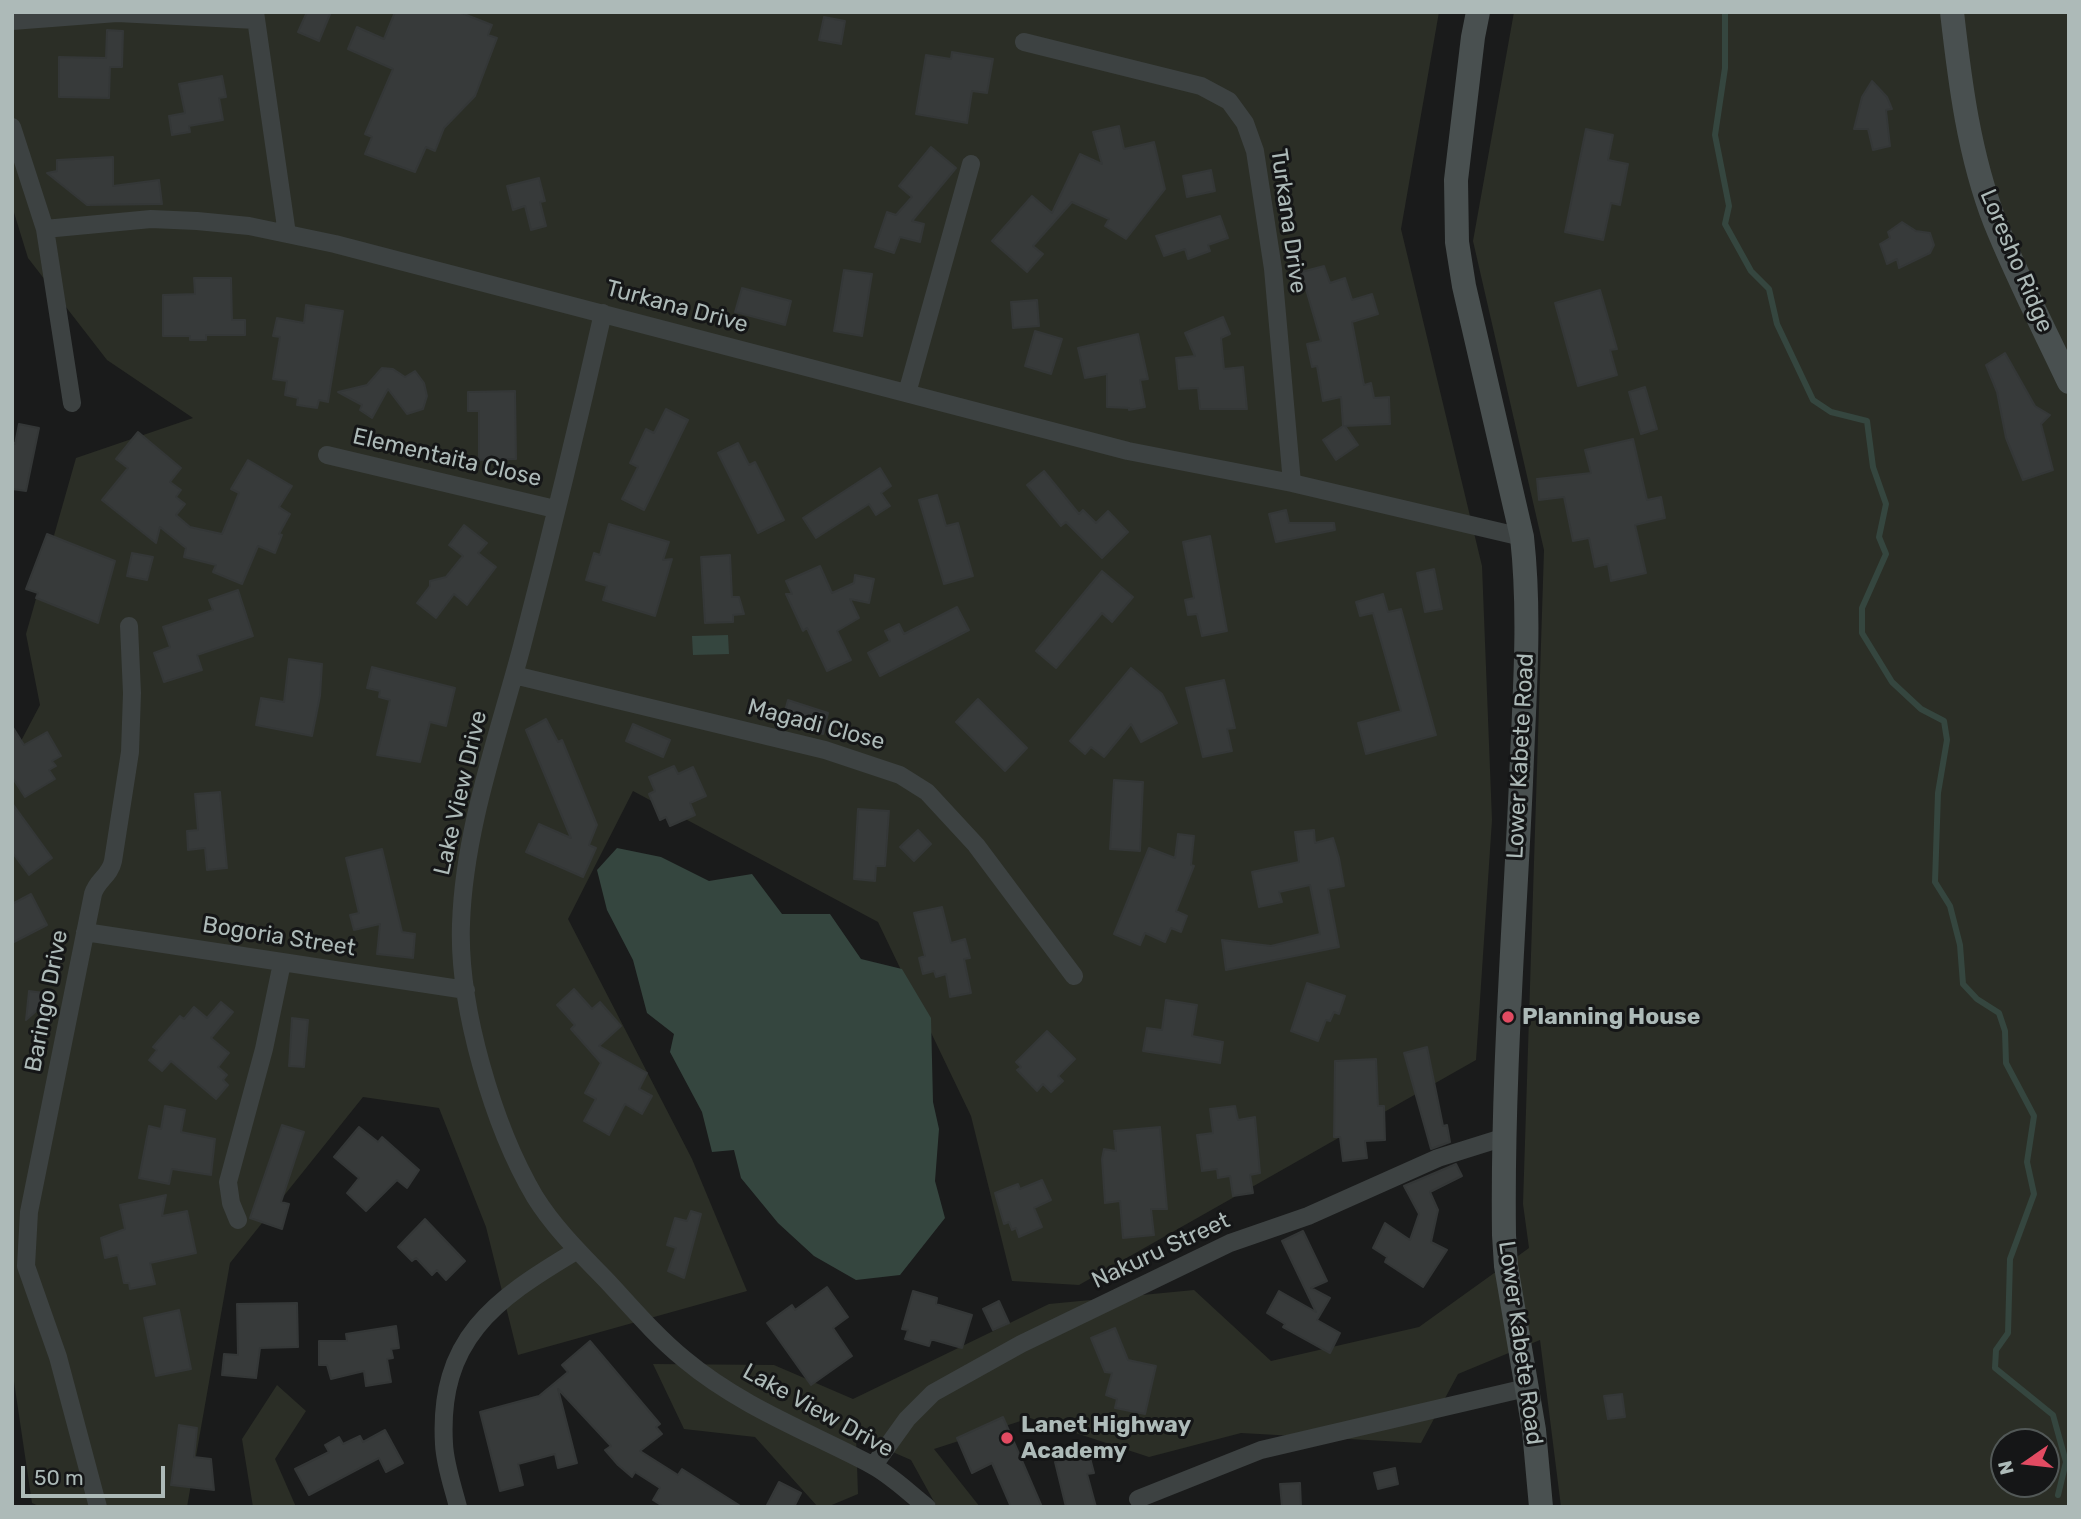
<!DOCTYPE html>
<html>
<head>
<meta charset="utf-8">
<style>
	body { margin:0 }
	#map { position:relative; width:2081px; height:1519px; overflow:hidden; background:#1a1b1b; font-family:Rubik,sans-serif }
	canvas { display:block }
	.frame { position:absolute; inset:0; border:14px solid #adbab8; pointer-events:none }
	.north { position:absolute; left:1990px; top:1428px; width:70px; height:70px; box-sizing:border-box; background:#151617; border:2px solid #525857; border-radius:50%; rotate:256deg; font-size:19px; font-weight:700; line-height:28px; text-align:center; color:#adbab8 }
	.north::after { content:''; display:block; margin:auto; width:24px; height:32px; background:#e24b62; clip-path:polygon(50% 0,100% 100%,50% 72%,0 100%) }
	.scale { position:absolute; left:21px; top:1466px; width:144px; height:32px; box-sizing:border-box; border:4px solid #adbab8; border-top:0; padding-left:9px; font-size:21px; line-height:24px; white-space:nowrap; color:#adbab8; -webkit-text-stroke:5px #151617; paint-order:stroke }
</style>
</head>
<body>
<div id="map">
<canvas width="2081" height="1519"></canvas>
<div class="frame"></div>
<div class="north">N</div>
<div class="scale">50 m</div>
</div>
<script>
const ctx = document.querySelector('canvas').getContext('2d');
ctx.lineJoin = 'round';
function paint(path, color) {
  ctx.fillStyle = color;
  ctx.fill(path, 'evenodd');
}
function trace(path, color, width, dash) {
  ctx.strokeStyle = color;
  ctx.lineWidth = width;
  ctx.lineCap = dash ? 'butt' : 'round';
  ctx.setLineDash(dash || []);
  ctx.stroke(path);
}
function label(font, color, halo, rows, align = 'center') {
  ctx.font = font + ' Rubik,sans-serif';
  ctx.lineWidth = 6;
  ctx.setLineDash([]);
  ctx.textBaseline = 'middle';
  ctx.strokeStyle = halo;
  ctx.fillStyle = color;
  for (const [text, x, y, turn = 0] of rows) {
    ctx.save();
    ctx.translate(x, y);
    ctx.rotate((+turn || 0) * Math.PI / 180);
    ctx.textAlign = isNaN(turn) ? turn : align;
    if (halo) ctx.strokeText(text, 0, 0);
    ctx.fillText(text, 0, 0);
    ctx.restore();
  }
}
const green = new Path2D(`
	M12,12H1439L1401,229L1482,566L1492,820L1476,1060L1079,1285L1012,1281L971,1116L878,922L633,791L568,919L692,1159L747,1291L518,1355L486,1227L439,1108L363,1097L230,1263L187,1507H41L32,1503L12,1368V758L40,705L26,634L76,458L193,418L107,360L28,258L12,206Z
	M1514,12H2069V1507H1561L1540,1340L1458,1374L1421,1443L1241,1433L1149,1457L1030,1418L934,1449L980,1507H937L911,1460L856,1436L858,1494L827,1507H818L755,1437L684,1429L653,1364L774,1365L853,1399L1049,1304L1194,1290L1271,1361L1419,1327L1529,1248L1523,1204L1544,550L1473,241ZM2004,1442H2046V1484H2004Z
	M277,1385L306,1411L275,1459L296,1507H253L242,1439Z`);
const water = new Path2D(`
	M728,635L729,654L693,655L692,636Z
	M617,848L661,857L709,881L752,874L782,914H830L861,959L902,969L931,1018L933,1102L939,1129L935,1181L945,1218L900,1275L856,1280L814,1256L778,1223L741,1178L734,1150L712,1152L702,1112L670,1052L674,1034L647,1013L633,960L607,910L597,870Z`);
const stream = new Path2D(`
	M1725,12V68L1715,135L1729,206L1725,224L1751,271L1769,289L1777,324L1813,400L1831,412L1867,421L1873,467L1886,504L1879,537L1886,554L1862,608V633L1892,682L1921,709L1944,721L1947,740L1938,793L1935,882L1950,906L1960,945L1963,984L1977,999L1999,1013L2005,1031L2006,1063L2034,1116L2027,1162L2034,1194L2010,1259L2008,1333L1996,1350L1995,1368L2053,1415L2066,1462L2058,1495`);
const building = new Path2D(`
	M307,12H331L319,41L298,32Z
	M395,12H459L492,25L488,35L497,38L475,96L444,128L435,151L426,147L415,172L365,154L372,137L365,134L393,69L348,49L357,27L384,39Z
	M824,17L845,21L841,44L819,40Z
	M107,30L123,31L122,67H110L109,98L59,97V57L106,58Z
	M952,52L993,59L987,93L972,91L967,123L916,114L926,55L951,59Z
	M222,76L226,97L219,98L223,120L189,126L190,132L172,135L169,116L185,113L179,84Z
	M1872,81L1887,97L1892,109L1886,110L1890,146L1873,150L1868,129H1854L1862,97Z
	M1119,126L1124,149L1154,142L1165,189L1126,239L1105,226L1109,219L1072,202L1033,246L1043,254L1027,272L992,241L1032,196L1052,213L1080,154L1102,164L1093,132Z
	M1586,129L1613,135L1608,160L1628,164L1620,205L1611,203L1603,240L1565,232Z
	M931,147L956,168L912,221L924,224L920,242L900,237L894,253L875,247L887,212L896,215L912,197L899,186Z
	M113,157V186L159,180L162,204L87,205L47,173L57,171V160Z
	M1211,170L1215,191L1187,197L1183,176Z
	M539,178L545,201L540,202L546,226L531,230L525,206L513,210L507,186Z
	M1220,216L1228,238L1208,245L1210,251L1188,259L1185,249L1164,256L1156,236Z
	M1902,222L1916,231L1930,233L1934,245L1930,253L1899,268L1897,259L1887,264L1880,244L1890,238L1888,232Z
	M1324,266L1330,283L1345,278L1352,300L1372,294L1378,314L1352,322L1364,385L1371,383L1374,398L1389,397L1390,424L1345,426L1358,445L1336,460L1323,440L1343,426L1341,397L1323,401L1317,366L1312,367L1307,344L1321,341L1301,272Z
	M844,270L872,274L862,336L834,331Z
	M194,278H231L232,320H245V335H206V340H190V336H163V295L195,294Z
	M742,288L791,301L785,325L735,312Z
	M1600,290L1617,349L1610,350L1617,375L1578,386L1555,303Z
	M1037,300L1039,326L1013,328L1011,302Z
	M306,305L343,311L328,402L319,400L317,408L297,405L298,398L285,395L287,381L273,379L280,337L273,336L277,318L304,323Z
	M1223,317L1230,334L1221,338L1224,369L1243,367L1247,409H1200L1198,388L1179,389L1176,358L1195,356L1185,333Z
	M1035,331L1062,339L1051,374L1025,366Z
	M1138,334L1148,379L1140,380L1145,407L1129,410V408L1107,407V374L1085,378L1078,348Z
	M2005,353L2035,406L2050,415L2041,424L2053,470L2023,480L2006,438L1997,392L1986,365Z
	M382,368L393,369L405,377L415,371L424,383L427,396L423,409L407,414L388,389L372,418L360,410L362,405L338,392L367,385Z
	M1645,387L1657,429L1641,434L1629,392Z
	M515,391L516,459L479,460V411H468V392Z
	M666,409L688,420L644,510L622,499L638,467L630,463L646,429L654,433Z
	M19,424L39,428L26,491L12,489V443L15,444Z
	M138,432L181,468L170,482L181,490L176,497L185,504L176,515L190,527L222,534L239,493L231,489L248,460L292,486L279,507L290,514L279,534L282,535L275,553L258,546L242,584L213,572L216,565L184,557L186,548L160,527L156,543L102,500L128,468L116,459Z
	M1633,439L1647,500L1661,497L1665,518L1635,525L1646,573L1611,581L1608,564L1595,567L1589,538L1573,541L1564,497L1539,500L1537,479L1591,473L1585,450Z
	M738,443L749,465L755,462L784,520L758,533L718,453Z
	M880,468L891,486L881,493L890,506L876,515L869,504L816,538L803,518Z
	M1044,471L1079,514L1083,510L1096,523L1108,511L1128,532L1102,558L1066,522L1061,526L1027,485Z
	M937,495L946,526L958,523L973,576L944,584L919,500Z
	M1286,510L1289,523H1334L1335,530L1276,542L1269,514Z
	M609,524L669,542L663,560L672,559L655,616L603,600L607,586L586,580L594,553L600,555Z
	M464,525L487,543L478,553L496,567L467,605L454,594L436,618L417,603L430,586V581L446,577L463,556L449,545Z
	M47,534L115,561L98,623L36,598L38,593L26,589Z
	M1210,536L1227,631L1202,636L1197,614L1188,615L1185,600L1194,598L1183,542Z
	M132,553L153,557L147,580L127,576Z
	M730,555L732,597H739L744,614L733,615V622L705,623L701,557Z
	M820,566L832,593L854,583L855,575L874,579L869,603L850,599L859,618L837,631L851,660L827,671L807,628L803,631L786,594H792L786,581Z
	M1434,569L1442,609L1425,612L1417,573Z
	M1102,571L1133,597L1112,622L1102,613L1056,668L1036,651Z
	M238,590L253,636L197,655L202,670L164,682L154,653L170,647L163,627L213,610L209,600Z
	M1383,594L1388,612L1401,609L1436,735L1366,754L1358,723L1401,711L1373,613L1360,616L1356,602Z
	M957,607L969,630L880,676L868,653L890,641L885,631L899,624L904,634Z
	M289,659L322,664L320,696L312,736L256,725L261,698L284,702Z
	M372,667L455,688L446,726L430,722L420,762L377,755L390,700L379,697L380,691L367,688Z
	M1131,668L1162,694L1177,723L1141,742L1131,724L1104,757L1091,747L1085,754L1070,741Z
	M1224,680L1235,728L1227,729L1232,751L1203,757L1186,688Z
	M978,699L1027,748L1005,771L956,722Z
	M788,700L828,713L823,734L782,722Z
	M546,719L558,742L562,740L597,825L589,845L596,848L583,877L526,852L539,824L571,838L526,730Z
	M633,724L670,740L663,757L626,741Z
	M12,726L24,745L47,732L61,756L52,761L56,766L49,770L55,779L25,797L12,777Z
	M674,766L678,774L693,767L706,796L690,803L695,815L670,826L666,817L660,820L649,794L655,791L649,777Z
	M1114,780L1143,782L1140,851L1110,849Z
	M220,792L227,868L207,870L205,848L188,850L187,831L198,830L195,794Z
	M12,803L52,858L29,875L12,852Z
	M858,809L889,811L885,866H876L875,881L854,879Z
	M918,830L931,844L914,861L900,847Z
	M1314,830L1315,843L1333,838L1339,858L1344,886L1328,889L1339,947L1226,970L1222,940L1271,946L1320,934L1310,885L1279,892L1282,902L1259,907L1252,872L1299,862L1295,832Z
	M1178,834L1194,836L1191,865L1194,866L1176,911L1187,916L1181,932L1171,928L1165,942L1145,933L1140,945L1114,934L1149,848L1175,858Z
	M382,849L402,932L415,934L413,958L377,954L380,924L354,930L350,915L359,913L346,858Z
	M31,894L47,925L12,943V904Z
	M942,907L951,943L965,939L970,958L964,959L971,993L950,997L946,974L936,977L934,971L923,974L919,958L925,956L914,913Z
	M1307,983L1345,996L1339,1014L1334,1012L1330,1021L1326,1020L1318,1041L1291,1031Z
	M574,989L592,1009L600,1002L621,1026L599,1046L647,1073L639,1089L652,1096L642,1114L625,1104L609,1135L584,1121L596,1099L585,1093L601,1063L571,1029L575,1025L557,1005Z
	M29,991L44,993L43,1005L26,1020Z
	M1166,1000L1197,1005L1192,1036L1223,1042L1220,1063L1143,1051L1147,1028L1162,1030Z
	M221,1002L233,1012L211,1038L229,1053L218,1067L227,1075L223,1080L228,1085L216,1099L171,1061L162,1071L149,1060L157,1050L153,1047L180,1016L184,1019L194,1007L207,1018Z
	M292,1018L308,1020L304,1067L289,1066Z
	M1047,1031L1075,1059L1058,1076L1063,1081L1051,1092L1043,1084L1037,1091L1017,1070L1021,1067L1016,1062Z
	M1427,1047L1443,1126L1447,1125L1450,1142L1431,1149L1404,1053Z
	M1376,1059L1378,1106H1384L1385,1140L1365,1141L1367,1158L1343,1161L1340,1137H1334L1335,1061Z
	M165,1106L185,1110L181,1132L215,1139L211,1175L172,1169L169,1184L139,1178L149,1126L161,1129Z
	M1235,1106L1238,1120L1255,1117L1260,1173L1250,1175L1253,1193L1233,1196L1230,1176L1218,1178L1217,1169L1202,1171L1197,1135L1213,1133L1210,1109Z
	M282,1125L304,1132L281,1202L289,1204L282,1229L250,1218Z
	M359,1127L378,1142L382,1137L419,1170L407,1188L397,1180L366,1211L347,1193L359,1178L334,1157Z
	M1160,1127L1167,1209H1151L1154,1235L1123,1238L1120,1201L1105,1203L1102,1159L1104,1149L1116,1151L1114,1131Z
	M1456,1164L1462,1176L1430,1192L1438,1210L1431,1242L1447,1250L1423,1287L1385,1262L1387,1257L1373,1248L1385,1223L1410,1240L1419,1214L1404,1186Z
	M1042,1180L1051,1200L1034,1208L1042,1227L1019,1237L1016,1228L1012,1230L1009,1222L1004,1224L995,1193L1018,1184L1020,1189Z
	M166,1195L162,1216L187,1211L196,1253L150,1263L155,1284L130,1289L129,1283H124L118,1255L105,1258L101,1238L125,1229L120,1205Z
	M691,1211L701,1214L684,1278L668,1271L676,1248L667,1245L675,1218L687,1221Z
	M425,1219L465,1261L446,1280L437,1270L432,1275L416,1258L412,1261L398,1247Z
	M1303,1231L1327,1281L1311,1288L1330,1298L1317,1320L1340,1333L1330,1353L1283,1327L1285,1324L1267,1313L1279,1291L1316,1312L1282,1241Z
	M827,1287L848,1317L833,1328L852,1356L811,1385L767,1323L792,1305L795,1310Z
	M913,1291L937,1298L936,1304L972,1315L962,1348L934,1340H931L929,1346L905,1339L908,1330L902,1329Z
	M999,1301L1009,1323L993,1330L983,1309Z
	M297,1303L298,1347L260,1348L256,1378L222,1375L224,1354L238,1355L237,1304Z
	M179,1310L191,1369L156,1376L144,1318Z
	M396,1326L399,1348L391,1349L393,1358L387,1359L391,1382L366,1386L364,1371L331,1379L327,1365H319V1341H347L346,1334Z
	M1115,1328L1128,1360L1156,1366L1145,1414L1115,1408L1117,1399L1106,1395L1112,1373L1105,1372L1091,1338Z
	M590,1341L660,1424L656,1427L662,1434L640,1451L678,1475L682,1469L742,1507H664L653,1500L660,1488L635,1472L632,1477L618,1465L605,1450L611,1446L558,1389L577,1463L558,1468L555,1454L518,1464L523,1485L500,1491L480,1412L539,1396L568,1372L562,1365Z
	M1622,1394L1625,1417L1608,1419L1604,1396Z
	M1003,1417L1020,1456L1042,1507H1011L992,1463L972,1473L957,1438Z
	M179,1425L197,1428L194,1457L211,1459L214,1490L171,1485Z
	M385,1430L403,1463L386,1472L379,1458L309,1495L295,1469L329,1452L325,1445L339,1437L343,1444L360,1436L363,1442Z
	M1089,1454L1094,1473L1087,1474L1096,1507H1066L1055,1462Z
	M1395,1468L1398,1484L1378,1489L1374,1473Z
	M779,1482L801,1493L794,1507H766Z
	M1300,1483L1301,1507H1282L1280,1484Z`);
const street = new Path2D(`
	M255,12L287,234
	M12,21L117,13L256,20
	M1024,42L1201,86L1229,101L1245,123L1255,151L1273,269L1292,483
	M12,127L45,229L72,403
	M45,229L151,219L197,221L249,226L335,244L1128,451L1292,483L1522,537
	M603,313C578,424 551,535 522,646C498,736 464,830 461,924C458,1006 493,1126 535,1197C555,1229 583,1256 609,1283C634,1310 656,1336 684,1359C740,1406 807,1431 870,1464C890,1474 909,1493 927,1507
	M907,393L971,164
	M327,455L555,509
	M514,675L825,750L900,775L927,792L976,845L1074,976
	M85,932L466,990
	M238,1220L231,1203L228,1182L264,1049L282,963
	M874,1465L907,1419L933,1393L1021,1344L1230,1243L1308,1216L1438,1158L1505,1137
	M1138,1499L1261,1450L1526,1388
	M98,1507L58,1357L26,1266L29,1212L93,894C97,880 110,876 113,861L130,752L132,693L129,626
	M458,1507C453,1487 445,1465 444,1444C438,1339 494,1300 576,1251`);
const secondary = new Path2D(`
	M1478,12L1473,37L1456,180L1457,242L1464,286L1522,537C1531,619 1524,700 1521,782C1514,933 1502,1083 1504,1235L1506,1266L1534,1430L1541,1507
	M1952,12C1960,83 1969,155 1995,222C2017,277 2044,329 2069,382`);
const markers = [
	[1508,1017,7,"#e24b62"],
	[1007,1438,7,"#e24b62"]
];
const streetNames = [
	["Turkana Drive",1288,221,82],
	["Loresho Ridge",2016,261,67],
	["Turkana Drive",677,307,15],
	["Elementaita Close",447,458,13],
	["Magadi Close",816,725,15],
	["Lower Kabete Road",1521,756,-87],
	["Lake View Drive",461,793,-77],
	["Bogoria Street",279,937,9],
	["Baringo Drive",47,1001,-79],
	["Nakuru Street",1161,1251,-25],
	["Lower Kabete Road",1520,1343,82],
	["Lake View Drive",818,1411,29]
];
const poiNames = [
	["Planning House",1522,1017],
	["Lanet Highway",1021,1425],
	["Academy",1021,1451]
];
paint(green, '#2b2e26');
paint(water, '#35463f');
trace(stream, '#35463f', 6);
paint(building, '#373a3a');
trace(building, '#343737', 2);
trace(street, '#3d4242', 18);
trace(secondary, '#495050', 24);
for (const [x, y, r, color] of markers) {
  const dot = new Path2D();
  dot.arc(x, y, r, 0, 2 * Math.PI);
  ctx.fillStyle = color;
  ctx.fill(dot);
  trace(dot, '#151617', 2.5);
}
label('23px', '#adbab8', '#151617', streetNames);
label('bold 23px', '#adbab8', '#151617', poiNames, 'left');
</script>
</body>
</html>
